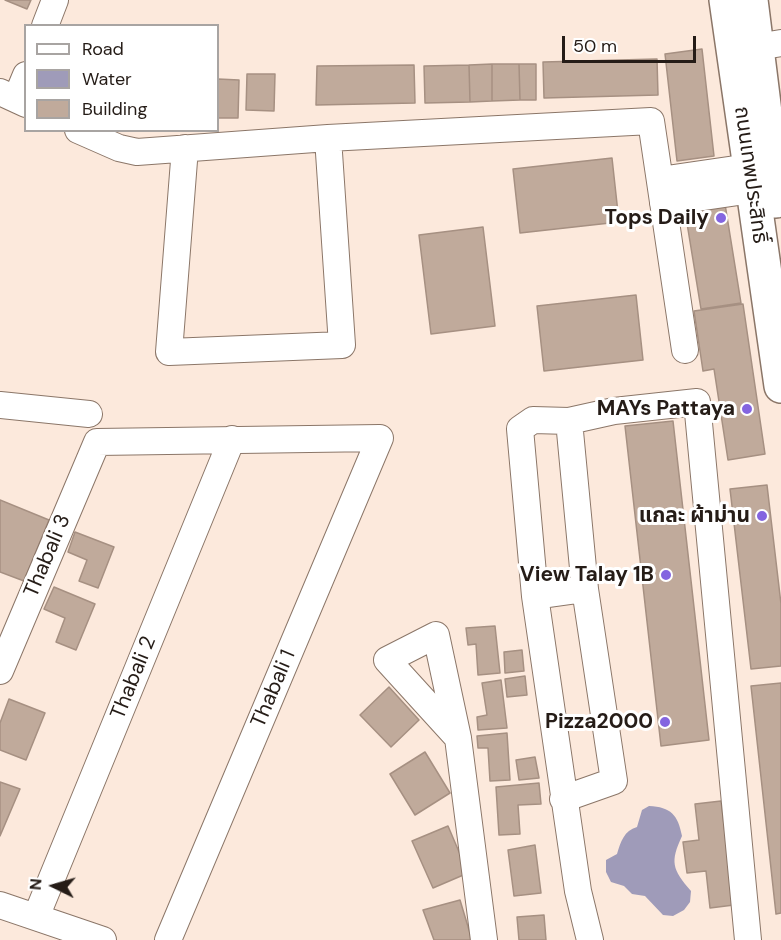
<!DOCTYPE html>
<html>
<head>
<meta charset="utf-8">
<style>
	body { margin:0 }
	#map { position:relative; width:781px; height:940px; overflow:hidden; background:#fce9dc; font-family:"DM Sans",sans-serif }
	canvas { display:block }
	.legend { position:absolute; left:24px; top:24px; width:195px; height:108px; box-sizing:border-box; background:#fff; border:2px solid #a8a4a2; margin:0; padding:8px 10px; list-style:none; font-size:18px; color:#251c17 }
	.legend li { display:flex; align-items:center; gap:12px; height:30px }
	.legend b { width:30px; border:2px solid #a8a4a2 }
	.north { position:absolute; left:24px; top:856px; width:60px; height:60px; -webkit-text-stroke:4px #fff; paint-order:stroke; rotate:275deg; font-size:16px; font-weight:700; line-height:24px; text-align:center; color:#251c17 }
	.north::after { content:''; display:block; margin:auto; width:21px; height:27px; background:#251c17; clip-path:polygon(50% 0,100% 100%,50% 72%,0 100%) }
	.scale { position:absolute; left:562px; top:36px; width:134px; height:27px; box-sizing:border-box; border:3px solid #251c17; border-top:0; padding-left:8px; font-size:18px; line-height:21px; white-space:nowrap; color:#251c17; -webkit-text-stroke:4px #fff; paint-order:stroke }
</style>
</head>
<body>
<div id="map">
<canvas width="781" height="940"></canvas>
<ul class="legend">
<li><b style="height:8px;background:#fff"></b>Road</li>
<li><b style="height:16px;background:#9f9bb9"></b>Water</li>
<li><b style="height:16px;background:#c0aa9b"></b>Building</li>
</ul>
<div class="north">N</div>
<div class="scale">50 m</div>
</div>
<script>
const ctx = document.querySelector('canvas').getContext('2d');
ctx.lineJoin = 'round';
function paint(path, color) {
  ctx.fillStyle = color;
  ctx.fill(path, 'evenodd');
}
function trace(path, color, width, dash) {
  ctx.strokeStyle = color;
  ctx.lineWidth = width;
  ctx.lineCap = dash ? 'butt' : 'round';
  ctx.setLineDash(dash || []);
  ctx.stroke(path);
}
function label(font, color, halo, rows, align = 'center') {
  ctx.font = font + ' "DM Sans","Noto Sans Thai",sans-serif';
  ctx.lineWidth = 6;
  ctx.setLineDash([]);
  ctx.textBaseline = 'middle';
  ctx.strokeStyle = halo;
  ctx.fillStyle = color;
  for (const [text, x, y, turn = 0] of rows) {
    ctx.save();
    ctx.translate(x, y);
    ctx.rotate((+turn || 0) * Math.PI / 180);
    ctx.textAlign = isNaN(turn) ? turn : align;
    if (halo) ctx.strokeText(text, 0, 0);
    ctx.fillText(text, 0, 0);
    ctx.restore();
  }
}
const water = new Path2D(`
	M649,806C671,807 678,815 682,836C670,862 672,869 691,891L690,902L684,910L673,916L663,915L645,896L632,894L624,886L611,882L606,872V860L617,854C621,841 624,831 637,827L642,810Z`);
const building = new Path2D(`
	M5,0H31L27,9Z
	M702,49L714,156L677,161L665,54Z
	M657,59L658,95L544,98L543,62Z
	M492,64V101L470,102L469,65Z
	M492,64H519L520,100L492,101Z
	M519,64H536V100H520Z
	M414,65L415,103L316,105L317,66Z
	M469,65L470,102L425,103L424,66Z
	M247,74H275L274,111L246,110Z
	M218,79L239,80L238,118H218Z
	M612,158L619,222L520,233L513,169Z
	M725,204L741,303L701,309L685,211Z
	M483,227L495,326L431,334L419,235Z
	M636,295L643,360L544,371L537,306Z
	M743,304L765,454L728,460L714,369L703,371L694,311Z
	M673,421L709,740L661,746L625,426Z
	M767,485L781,604V666L751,669L730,489Z
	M0,500L49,520L24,581L0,572Z
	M75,532L114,547L98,588L79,581L87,560L68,552Z
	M54,587L95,604L76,650L56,642L65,618L44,609Z
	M495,626L500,673L478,675L476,644L468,645L466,628Z
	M522,650L524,671L505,673L504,652Z
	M525,676L527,695L507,697L505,679Z
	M501,680L507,728L478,730L477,717L487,715L482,683Z
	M781,683V913L776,914L751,686Z
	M389,687L419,720L391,747L360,715Z
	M9,699L45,713L26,760L0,750V723Z
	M507,733L510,780L490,781L488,748H478L477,736Z
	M425,752L450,793L415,815L390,774Z
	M535,757L539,778L519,780L516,760Z
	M0,782L20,789L0,836Z
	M539,783L541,804L518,805L520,834L499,835L496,787Z
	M721,801L734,905L710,908L706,871L687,873L683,842L699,840L695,804Z
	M448,826L468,873L433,888L412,841Z
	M535,845L541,893L514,896L508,850Z
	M460,900L472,940H434L423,910Z
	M544,915L546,940H519L517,917Z`);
const minor = new Path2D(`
	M45,26L55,0
	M757,47L781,43
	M0,92L26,104
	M16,99L26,75
	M78,130L119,148L137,152L328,138L651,121L685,350
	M185,148L169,352L342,345L328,138
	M660,180L749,167
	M663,203L752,190
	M0,405L89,414
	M535,596L585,589
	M0,671L97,442L380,438L168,940
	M458,738L387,660L436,635L458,738L484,940
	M563,799L614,781L585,589L569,421
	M0,905L103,940
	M36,917L232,439
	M590,940L578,891L535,596L520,429L533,420L569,421L614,411L697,402L748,940`);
const major = new Path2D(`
	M726,0L781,386
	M751,0L776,201`);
const markers = [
	[721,218,6,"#8465e0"],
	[747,409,6,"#8465e0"],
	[762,516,6,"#8465e0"],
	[666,575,6,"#8465e0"],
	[665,722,6,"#8465e0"]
];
const streetNames = [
	["ถนนเทพประสิทธิ์",750,175,82],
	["Thabali 3",48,556,-67],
	["Thabali 2",134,678,-68],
	["Thabali 1",274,689,-67]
];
const poiNames = [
	["Tops Daily",709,218],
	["MAYs Pattaya",735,409],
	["แกละ ผ้าม่าน",750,516],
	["View Talay 1B",654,575],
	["Pizza2000",653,722]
];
paint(water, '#9f9bb9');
paint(building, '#c0aa9b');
trace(building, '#a69082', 1.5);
trace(minor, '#8b7668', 28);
trace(major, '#8b7668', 36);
trace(minor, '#fff', 26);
trace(major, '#fff', 33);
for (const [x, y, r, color] of markers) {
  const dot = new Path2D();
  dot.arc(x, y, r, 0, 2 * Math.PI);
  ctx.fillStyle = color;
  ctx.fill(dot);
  trace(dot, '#fff', 2);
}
label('21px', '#251c17', '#fff', streetNames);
label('bold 21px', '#251c17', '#fff', poiNames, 'right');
</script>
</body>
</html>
